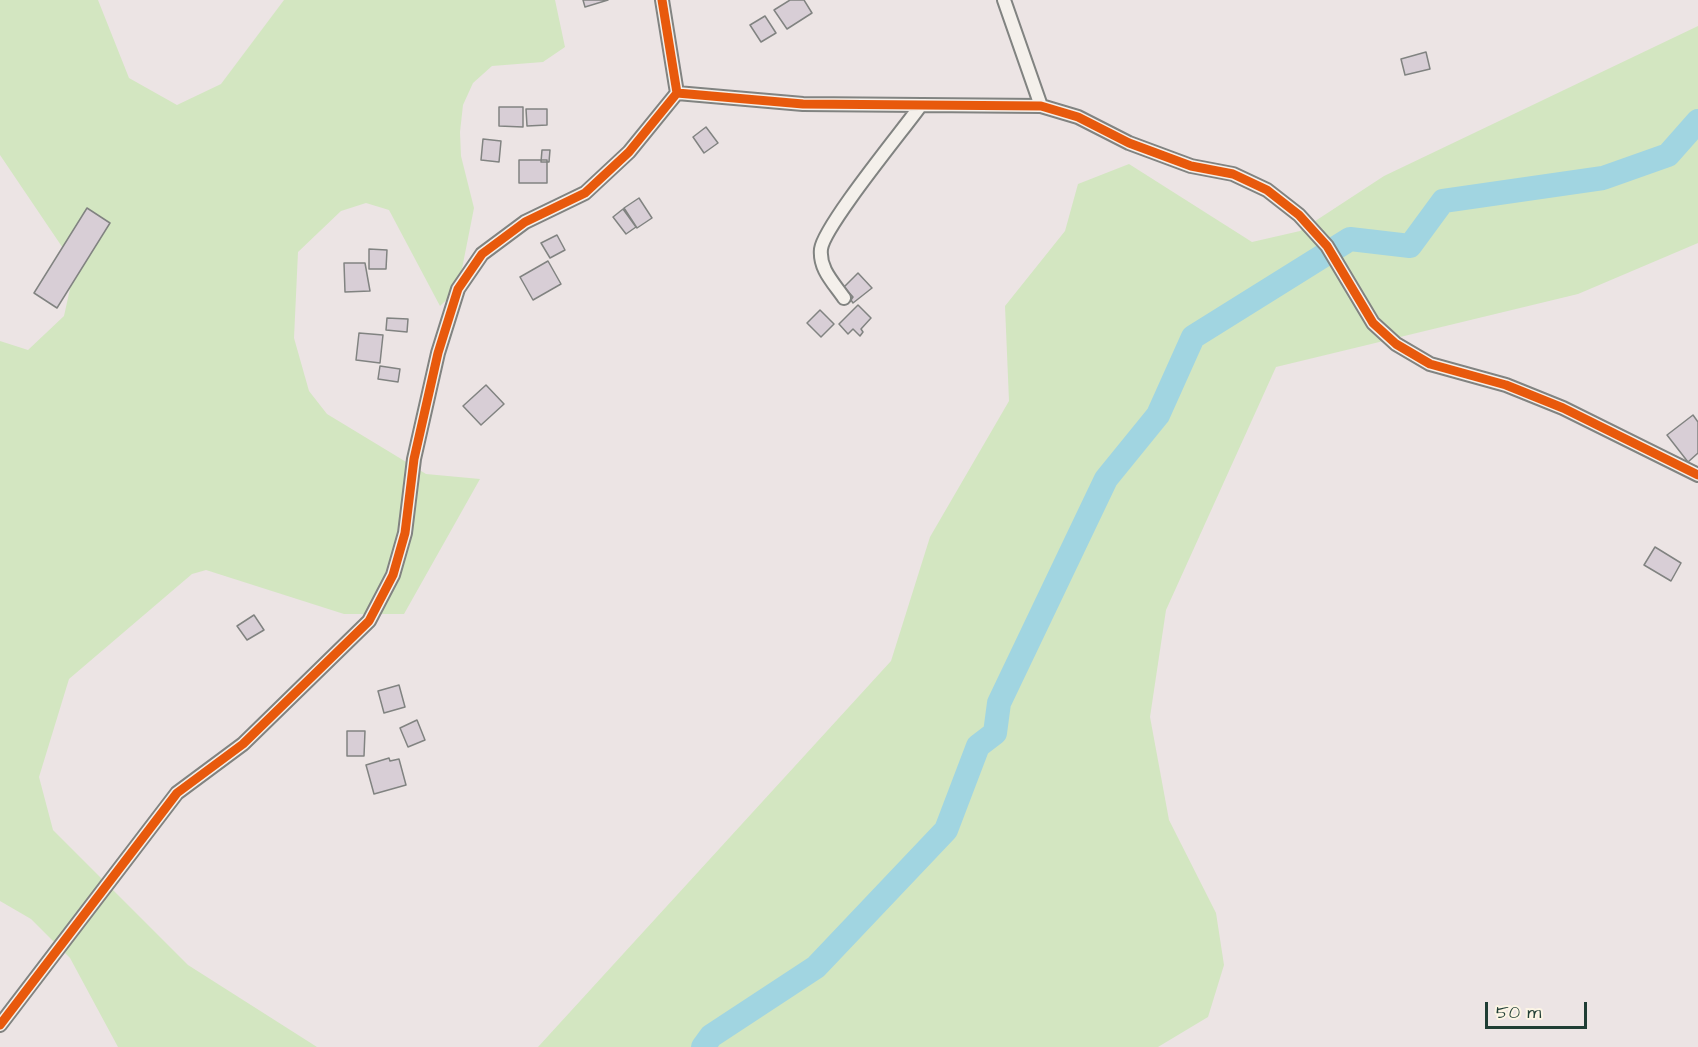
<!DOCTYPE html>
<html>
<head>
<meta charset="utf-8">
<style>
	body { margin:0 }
	#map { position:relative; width:1698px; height:1047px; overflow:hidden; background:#ece4e4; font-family:"Architects Daughter",sans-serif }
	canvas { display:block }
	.scale { position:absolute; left:1485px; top:1002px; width:102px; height:27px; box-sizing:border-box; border:3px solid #1f3d34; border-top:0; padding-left:8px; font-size:18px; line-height:21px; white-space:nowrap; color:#1f3d34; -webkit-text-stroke:4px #fcf5e5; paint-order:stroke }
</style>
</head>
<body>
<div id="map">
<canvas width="1698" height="1047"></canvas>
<div class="scale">50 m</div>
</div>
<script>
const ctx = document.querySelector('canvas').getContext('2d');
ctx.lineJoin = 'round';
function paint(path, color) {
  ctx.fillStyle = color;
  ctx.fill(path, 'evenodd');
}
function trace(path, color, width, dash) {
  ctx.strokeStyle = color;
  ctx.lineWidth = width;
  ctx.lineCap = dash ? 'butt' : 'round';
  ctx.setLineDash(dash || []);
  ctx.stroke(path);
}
const green = new Path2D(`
	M0,0H98L129,78L177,105L221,84L284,0H555L565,47L543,62L492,66L473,83L463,105L460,132L461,156L474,208L458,289L440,306L389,210L366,203L341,211L298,252L294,338L309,391L327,414L426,474L480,479L404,614H344L206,570L192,574L69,679L39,777L53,830L188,965L317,1047H118L70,958L31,919L0,901V341L28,350L64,316L75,266L0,155Z
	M1698,26V243L1578,294L1276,367L1166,610L1150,717L1169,820L1216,913L1224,965L1208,1017L1158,1047H538L891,661L930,537L1009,401L1005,306L1065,231L1078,184L1129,164L1252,242L1300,231L1384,176Z`);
const river = new Path2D(`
	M703,1047L711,1036L816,967L946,830L978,746L995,733L999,703L1106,479L1158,415L1193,337L1350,239L1410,246L1443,201L1603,178L1668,155L1698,121`);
const building = new Path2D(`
	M583,0H608L585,7Z
	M790,0H804L812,13L787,29L774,10Z
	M765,16L776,33L761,42L750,25Z
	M1426,52L1430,69L1405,75L1401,59Z
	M499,107H523V127L499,126Z
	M526,109H547V125L527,126Z
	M706,127L718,143L704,153L693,137Z
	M483,139L501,141L499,162L481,160Z
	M542,150H550L549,162H541Z
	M519,160H547V183H519Z
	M639,198L652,218L637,228L624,208Z
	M87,208L110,223L57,308L34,293Z
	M623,209L636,227L626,234L613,217Z
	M557,235L565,250L550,258L541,243Z
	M369,249L387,250L386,269H369Z
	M548,261L561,284L533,300L520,277Z
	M344,263H365L370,291L345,292Z
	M858,273L872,288L853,303L851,300L853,297L844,287Z
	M858,305L871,318L861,329L863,332L860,336L853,329L848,334L839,324Z
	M820,310L834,324L821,337L807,323Z
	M387,318L408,319L407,332L386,330Z
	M359,333L383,335L380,363L356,360Z
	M380,366L400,369L398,382L378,379Z
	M486,385L504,404L481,425L463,406Z
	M1693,415L1698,422V453L1688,462L1667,435Z
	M1655,547L1681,563L1671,581L1644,565Z
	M254,615L264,630L247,640L237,626Z
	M399,685L405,707L384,713L378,691Z
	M417,720L425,740L408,747L400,728Z
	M347,731H365L364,756H347Z
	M389,758L390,761L399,759L406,785L374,794L366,765Z`);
const minor = new Path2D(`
	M662,0L677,93L803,104L1041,106L1078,117L1129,143L1191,166L1233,174L1267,190L1299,215L1327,246L1373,323L1396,344L1430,364L1506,385L1563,408L1698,475
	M1004,0L1041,106
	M844,298C833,282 819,269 821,249C824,226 903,130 921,105
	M0,1025L177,793L243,744L369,621L393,575L405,533L414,459L438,353L458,289L482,254L525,222L585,193L629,152L677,93`);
const cycleway = new Path2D(`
	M662,0L677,93L803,104L1041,106L1078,117L1129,143L1191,166L1233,174L1267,190L1299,215L1327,246L1373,323L1396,344L1430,364L1506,385L1563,408L1698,475
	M0,1025L177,793L243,744L369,621L393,575L405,533L414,459L438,353L458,289L482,254L525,222L585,193L629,152L677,93`);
paint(green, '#d3e6c1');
trace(river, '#a1d5e1', 24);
paint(building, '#d8ced6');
trace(building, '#818381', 1.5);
trace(minor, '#818381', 16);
trace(minor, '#f4f0eb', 12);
trace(cycleway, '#e8590c', 9);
</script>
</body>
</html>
